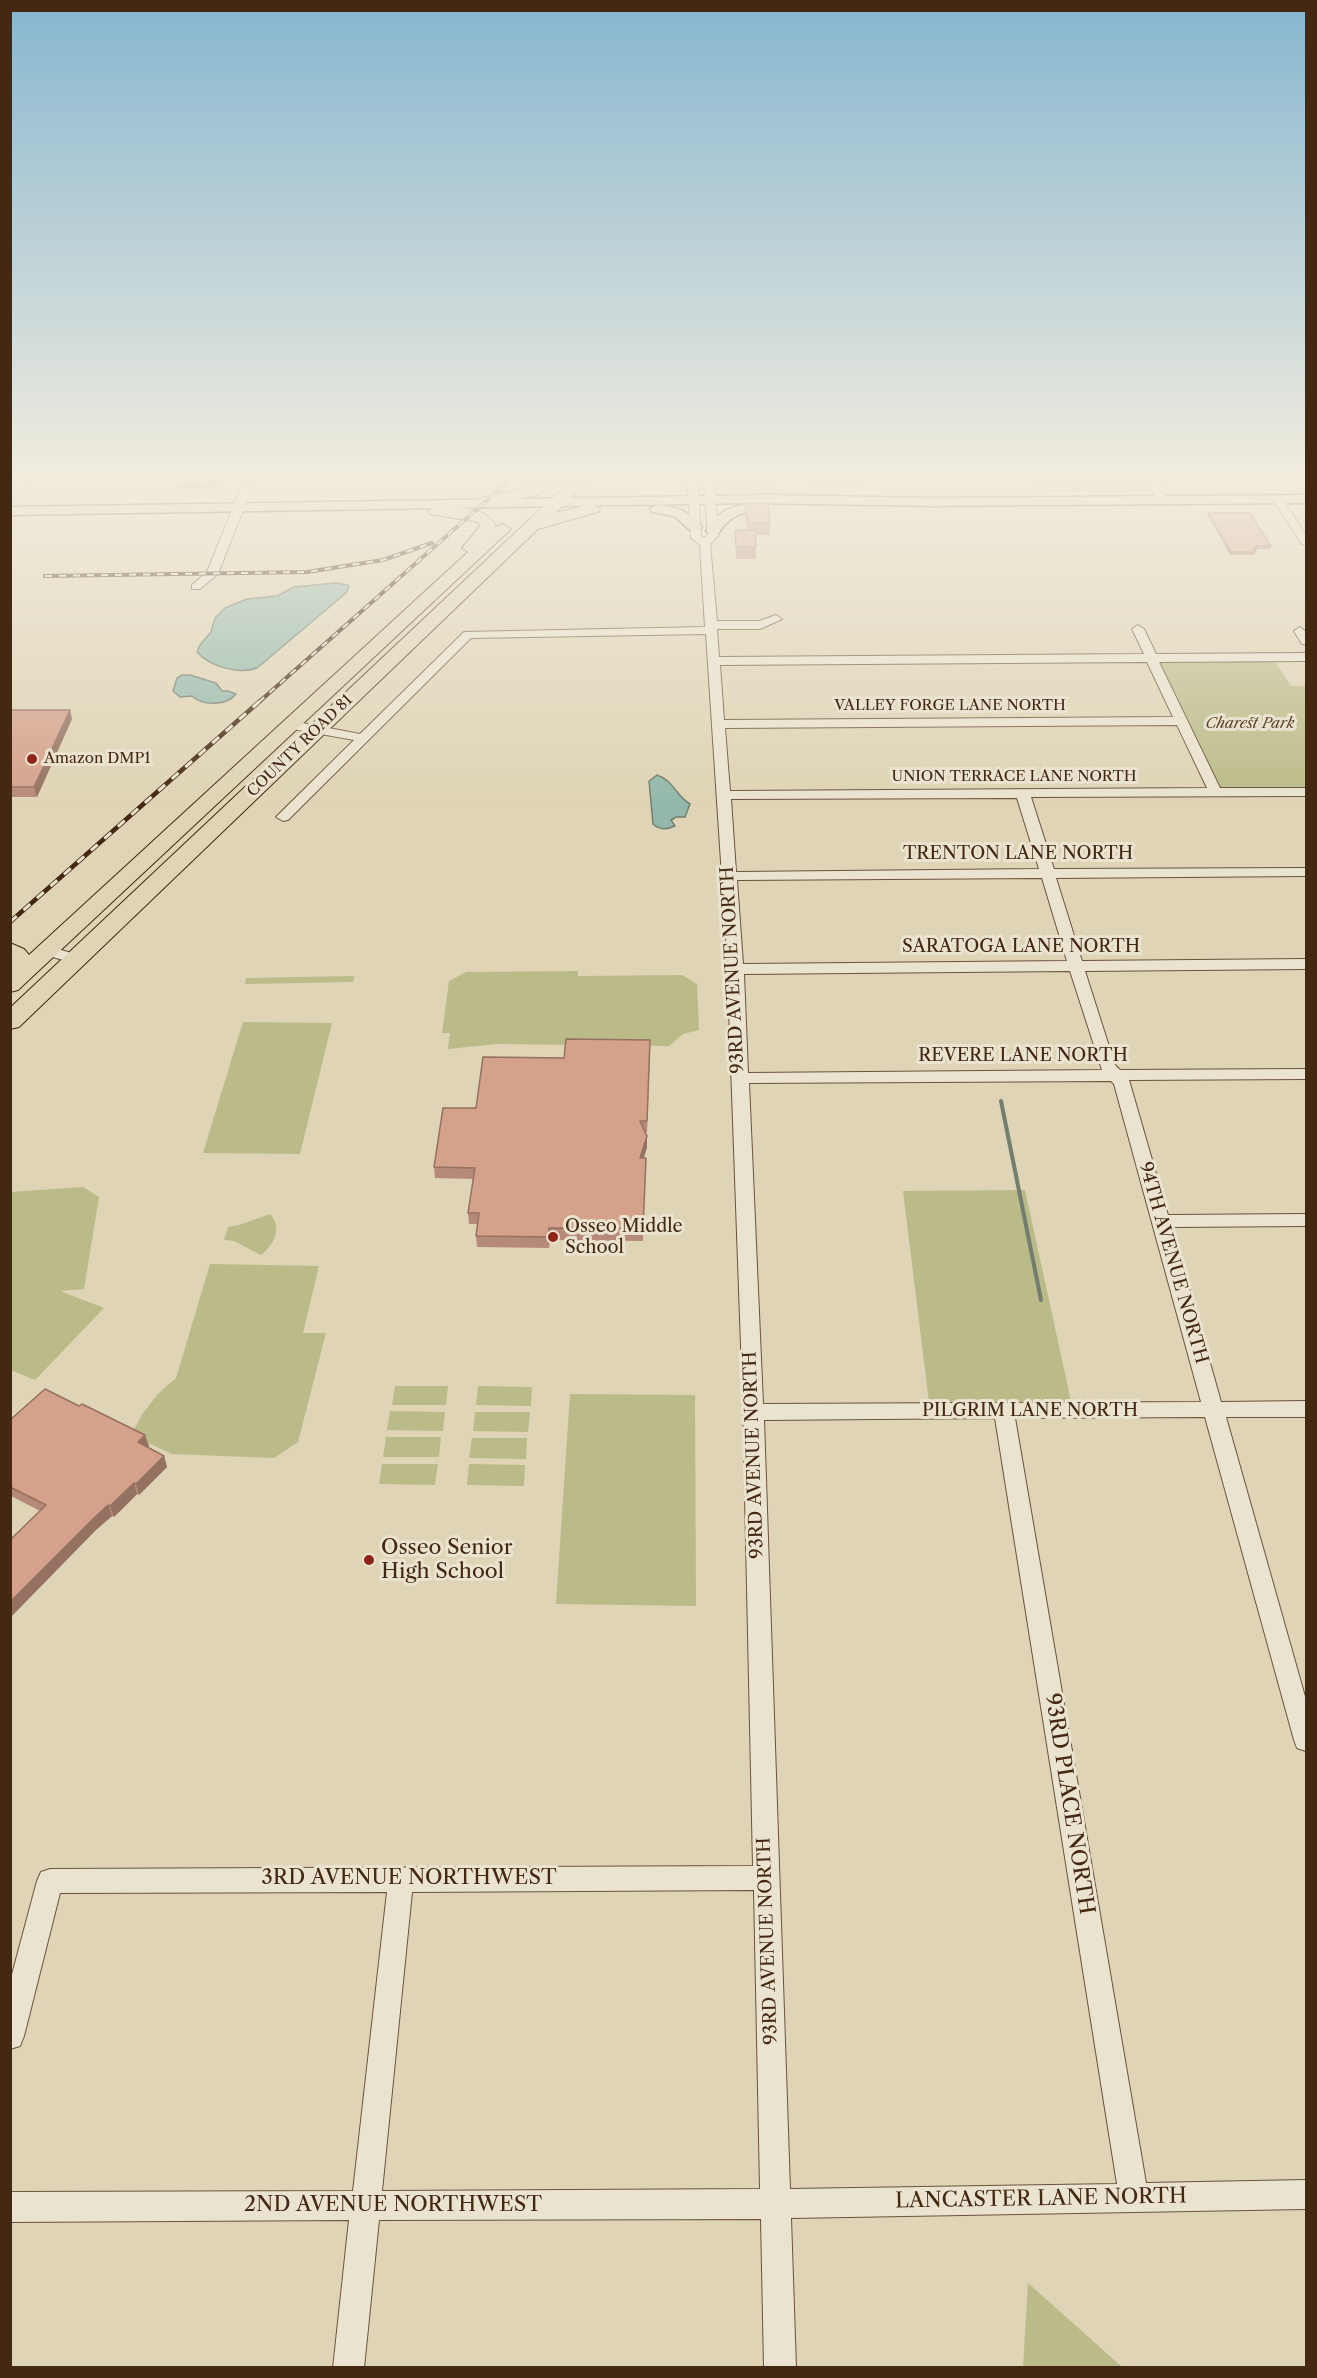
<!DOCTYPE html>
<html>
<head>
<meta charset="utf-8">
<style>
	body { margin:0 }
	#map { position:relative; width:1317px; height:2378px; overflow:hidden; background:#dfd4b5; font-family:"Libre Caslon Text",serif }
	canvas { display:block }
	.frame { position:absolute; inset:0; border:12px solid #442812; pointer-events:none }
</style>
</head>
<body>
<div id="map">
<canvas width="1317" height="2378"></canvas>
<div class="frame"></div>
</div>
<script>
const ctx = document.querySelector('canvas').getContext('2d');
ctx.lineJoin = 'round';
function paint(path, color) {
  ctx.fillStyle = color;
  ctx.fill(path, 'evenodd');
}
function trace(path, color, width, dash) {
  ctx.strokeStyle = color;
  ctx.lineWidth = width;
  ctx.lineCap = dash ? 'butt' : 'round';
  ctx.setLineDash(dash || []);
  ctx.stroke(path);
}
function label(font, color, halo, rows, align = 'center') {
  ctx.font = font + ' "Libre Caslon Text",serif';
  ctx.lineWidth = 6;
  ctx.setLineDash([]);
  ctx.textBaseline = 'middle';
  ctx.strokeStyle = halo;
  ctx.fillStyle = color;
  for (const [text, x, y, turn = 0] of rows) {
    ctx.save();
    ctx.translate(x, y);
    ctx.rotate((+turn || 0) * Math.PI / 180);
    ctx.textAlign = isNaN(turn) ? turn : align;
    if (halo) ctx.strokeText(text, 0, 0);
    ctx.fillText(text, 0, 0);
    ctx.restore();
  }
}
const green = new Path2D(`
	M717,471H748L751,486H779L784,494C764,494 736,499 720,486Z
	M1028,471H1138L1148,491L1037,493Z
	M1159,661H1275L1291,686H1306V788L1220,789Z
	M578,971V976L682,975L697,984L699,1030L683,1034L669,1046L497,1044L448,1049L450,1033H442L449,981L466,972Z
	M354,976L353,982L245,984L246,978Z
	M243,1022L332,1023L300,1154L203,1153Z
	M83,1187L99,1197L84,1289L60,1291L104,1308L35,1380L11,1370V1192Z
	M1025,1190L1071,1401L929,1402L903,1191Z
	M270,1214C283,1229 274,1244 261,1255L234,1241L224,1240L228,1227L239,1225Z
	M210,1264L319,1266L303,1333H326L298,1442L274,1458L172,1454L131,1435L143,1413L158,1394L176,1378Z
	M395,1386H448L446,1405H392Z
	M478,1386L532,1387L531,1406L476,1405Z
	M570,1394L695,1395L696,1606L556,1604Z
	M390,1411L445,1412L443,1431L387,1430Z
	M475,1412H530L528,1432L473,1431Z
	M386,1437H441L439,1457H383Z
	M472,1438H527L526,1459L469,1458Z
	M382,1464H438L435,1485L379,1484Z
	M469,1464L525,1465L524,1486L467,1485Z
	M1028,2283L1122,2367H1023Z`);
const water = new Path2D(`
	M336,583L348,585L349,587L346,593L257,668C239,675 209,666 197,652L200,645L211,632L215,618L225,608L247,599L277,596L294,587Z
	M182,675H190L216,683L222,691H228L236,694C227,706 203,706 192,696L180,697L173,691L177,678Z
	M657,775C673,780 676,796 690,804L685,817H676L671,820L675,826C666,830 660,830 653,824L649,781Z`);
const stream = new Path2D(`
	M1001,1101L1041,1300`);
const minor = new Path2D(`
	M25,471H35L14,501L10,502V491Z
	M248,471H258L218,574L200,589H192V585L207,572Z
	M687,471H697L701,537L704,538L708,535L703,471H713L718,536L710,544L717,621H759L776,615L782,619L760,629H717L719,657L1144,654L1132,629L1138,625L1144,629L1156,654L1306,653V661L1159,662L1220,788H1306V796L1031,797L1054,869L1306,868V876L1056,878L1082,961L1306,959V969L1085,971L1115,1065L1120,1070L1306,1069V1079L1129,1080L1168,1215L1306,1214V1226L1172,1227L1221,1402L1306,1401V1417H1226L1306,1700V1751L1297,1748L1294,1740L1205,1417L1015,1418L1146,2183L1306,2180V2209L791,2218L796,2368H764L761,2219L379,2220L364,2368H333L349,2220L10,2222V2192L353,2191L387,1892L60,1893L24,2036L20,2046L10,2049V1982L37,1881L41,1872L50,1869L753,1866L743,1402L727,953L706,634L471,638L288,820L283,821L276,817L354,740L287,728L286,725L287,722L292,721L360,734L464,632L705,627L700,545L691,538ZM1147,662L1173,717L724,720L720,665ZM1177,725L1207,788L730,791L725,728ZM1017,798L1039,869L736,872L731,799ZM1042,878L1067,961L743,964L737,880ZM1070,971L1102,1070L748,1073L744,974ZM1111,1081L1114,1084L1201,1402L763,1404L749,1083ZM995,1418L1117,2184L790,2189L764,1420ZM754,1890L760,2189L382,2191L412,1892Z
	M1141,471H1151L1168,501L1167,503H1159Z
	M1278,497L1282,498L1306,535V545L1302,544L1273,500Z
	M1300,627L1306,632V644H1302L1294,631Z
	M48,946L81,956L84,959L76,964L43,954L40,951L43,948Z`);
const major = new Path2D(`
	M769,495L930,498L1306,495V503L930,506L752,503L759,507L757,510C737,514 729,517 718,534L713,535L706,531C717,511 730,507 752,503L10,515V507Z
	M657,505C676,507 690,511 702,527L700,530H690L674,516L652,512L650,509Z`);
const highway = new Path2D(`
	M553,471H571L537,495L484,507L476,502L478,499L527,488Z
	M581,471H598L555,513L592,504L600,509L598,512L538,529L19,1027L10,1029V1008Z
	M436,506C458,508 484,505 496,526L494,528L503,524L511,529L18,990L10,992V943L24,949L29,955L468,552L462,548L480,526L478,522L430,514L428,511Z`);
const railFar1 = new Path2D(`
	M45,576L307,572L383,560L432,543
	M259,702L520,471`);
const rail = new Path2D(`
	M10,922L260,701`);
const wall = new Path2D(`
	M639,471H661V476H640Z
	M806,471H1010L1011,474L1010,476L857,479V485H809Z
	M226,478L221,489H177L176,484Z
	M745,504L770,523V535H755L756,547V559H736L735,530H747L745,515Z
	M1208,513L1271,546L1270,549H1256V552H1255V555H1230L1208,516Z
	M10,710L72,719L37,797H10Z
	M650,1051L647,1132H645L647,1136V1147L644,1158L643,1241L550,1240L549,1248L477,1247L476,1236L477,1224H469L468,1213L473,1179L435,1178L434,1167L476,1108L564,1058Z
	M79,1406L145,1435L149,1446L147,1447L164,1456L167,1467L139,1495L137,1494L114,1517L112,1516L97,1529L40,1511L11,1496L10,1497V1420Z`);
const shadedWall = new Path2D(`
	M225,473L226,478L221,489L220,483Z
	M70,710L72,719L37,797L34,787Z
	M647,1136V1147L640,1169V1158Z
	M145,1435L149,1446L141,1454L138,1442Z
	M164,1456L167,1467L139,1495L136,1484Z
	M134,1483L137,1494L114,1517L110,1506Z
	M108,1505L112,1516L97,1529L10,1618V1602L94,1518Z`);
const building = new Path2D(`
	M639,471H661V472H639Z
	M807,471H1010L1011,474L856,476L857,482L810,483Z
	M182,473H225L220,483L176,484Z
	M768,503L770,523H748L745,504Z
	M1208,513H1250L1271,546H1255L1257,549H1253L1255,552H1231Z
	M735,530H755L756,547H736Z
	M10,710H70L34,787H10Z
	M566,1039L650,1040L647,1121H640L647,1136L640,1158H646L643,1229L549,1228V1237L476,1236L479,1213H468L475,1168L434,1167L443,1108H476L483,1057L564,1058Z
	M45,1389L79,1406L82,1404L145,1435L138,1442L164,1456L136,1484L134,1483L110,1506L108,1505L94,1518L10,1602V1540L46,1505L10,1487V1420Z`);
const markers = [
	[32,759,6,"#8f2418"],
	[553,1237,6,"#8f2418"],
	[369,1560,6,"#8f2418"]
];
const farStreetnames = [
	["VALLEY FORGE LANE NORTH",950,706],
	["COUNTY ROAD 81",300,746,-44],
	["UNION TERRACE LANE NORTH",1014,777]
];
const farParknames = [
	["Charest Park",1250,724]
];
const farPoinames = [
	["Amazon DMP1",44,759]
];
const streetNames = [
	["TRENTON LANE NORTH",1018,854],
	["SARATOGA LANE NORTH",1021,947],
	["93RD AVENUE NORTH",733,970,-93],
	["REVERE LANE NORTH",1023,1056],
	["94TH AVENUE NORTH",1173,1263,74],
	["PILGRIM LANE NORTH",1030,1411],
	["93RD AVENUE NORTH",754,1455,-92],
	["93RD AVENUE NORTH",768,1941,-92]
];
const poiNames = [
	["Osseo Middle",565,1227],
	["School",565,1248]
];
const nearPoinames = [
	["Osseo Senior",381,1548],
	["High School",381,1572]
];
const nearStreetnames = [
	["93RD PLACE NORTH",1069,1804,81],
	["3RD AVENUE NORTHWEST",409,1878],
	["LANCASTER LANE NORTH",1041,2199,-1],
	["2ND AVENUE NORTHWEST",393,2205]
];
paint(green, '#babb88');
paint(water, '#93b8ab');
trace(water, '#737e6e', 1.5);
trace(stream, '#737e6e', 4);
trace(minor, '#6b533b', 2);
trace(major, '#442812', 3);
trace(highway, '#442812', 2);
paint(minor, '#eae3cf');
paint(major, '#dfd4b5');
paint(highway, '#dfd4b5');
trace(railFar1, '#442812', 4);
trace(rail, '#442812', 4.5);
trace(railFar1, '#eae3cf', 2, [7]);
trace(rail, '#eae3cf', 3, [9]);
paint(wall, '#b68a78');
paint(shadedWall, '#947161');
paint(building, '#d4a18b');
trace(building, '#947161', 1.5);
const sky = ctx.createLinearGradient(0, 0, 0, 804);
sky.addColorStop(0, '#86b6d0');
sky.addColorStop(0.59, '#f1ecde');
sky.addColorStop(1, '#f1ecde00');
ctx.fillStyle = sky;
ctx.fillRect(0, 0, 1317, 804);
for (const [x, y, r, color] of markers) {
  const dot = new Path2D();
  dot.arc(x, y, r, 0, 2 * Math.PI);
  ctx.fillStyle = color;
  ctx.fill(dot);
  trace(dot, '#eae3cf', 2);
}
label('15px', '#442812', '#eae3cf', farStreetnames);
label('italic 15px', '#5c452a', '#eae3cf', farParknames);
label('15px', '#442812', '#eae3cf', farPoinames, 'left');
label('18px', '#442812', '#eae3cf', streetNames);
label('18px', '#442812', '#eae3cf', poiNames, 'left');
label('21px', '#442812', '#eae3cf', nearPoinames, 'left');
label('21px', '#442812', '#eae3cf', nearStreetnames);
</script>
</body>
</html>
